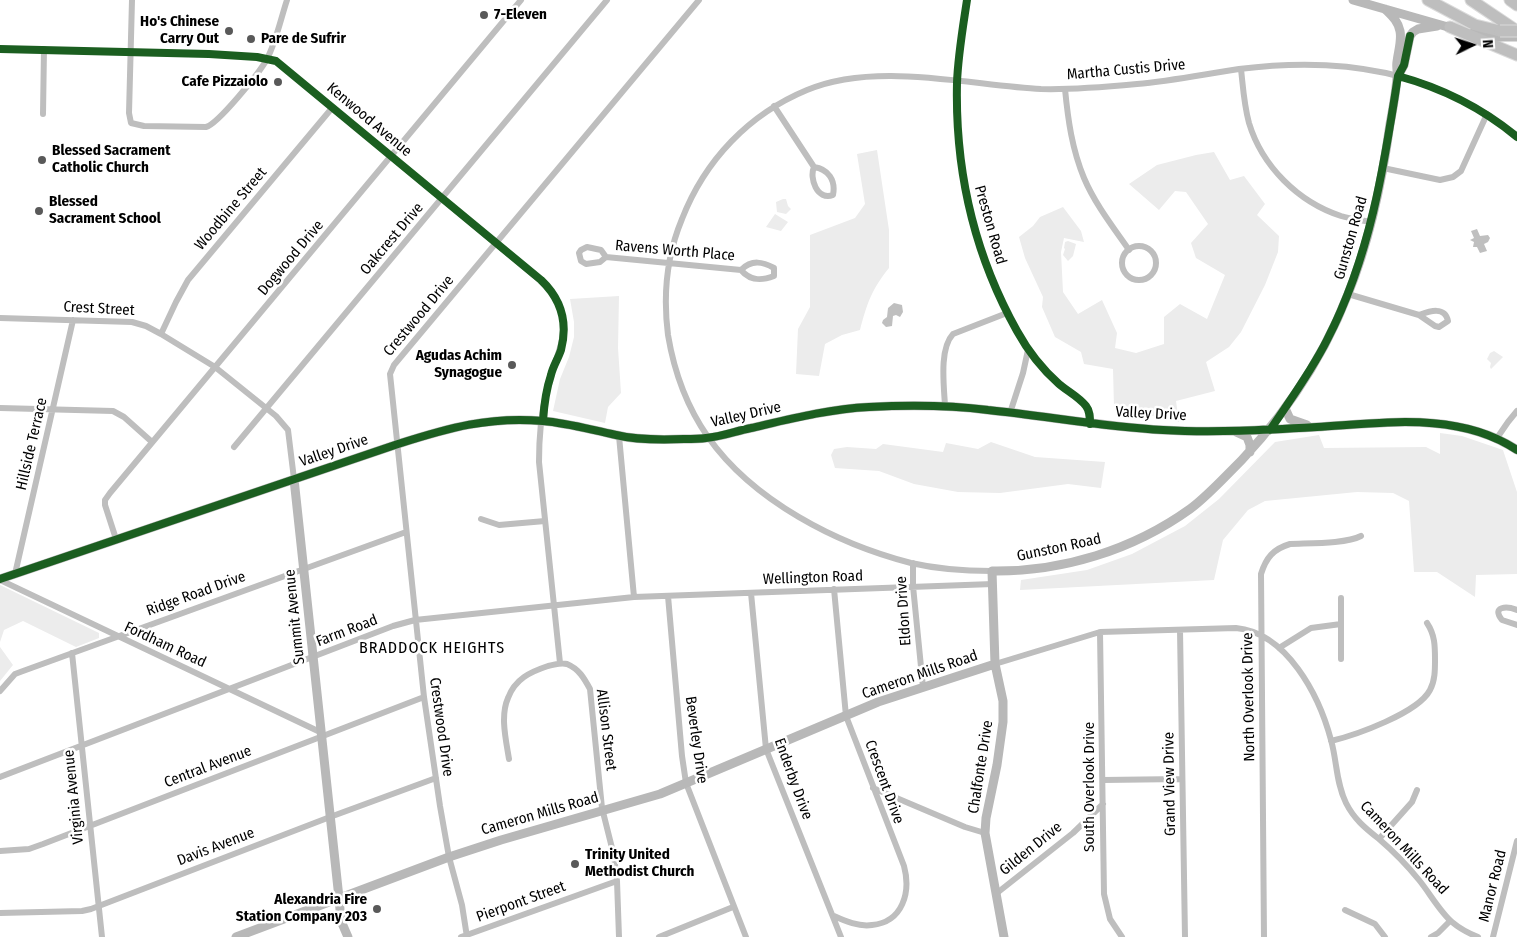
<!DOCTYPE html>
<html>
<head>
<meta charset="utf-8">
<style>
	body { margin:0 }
	#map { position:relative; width:1517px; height:937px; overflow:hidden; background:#fff; font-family:"Fira Sans Condensed",sans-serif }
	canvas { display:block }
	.north { position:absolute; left:1447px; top:20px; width:50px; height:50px; -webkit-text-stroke:4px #fff; paint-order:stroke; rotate:86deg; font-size:14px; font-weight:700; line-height:20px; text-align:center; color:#000 }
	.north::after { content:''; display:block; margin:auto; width:18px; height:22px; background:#000; clip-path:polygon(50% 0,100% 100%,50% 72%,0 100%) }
</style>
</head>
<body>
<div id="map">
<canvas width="1517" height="937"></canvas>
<div class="north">N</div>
</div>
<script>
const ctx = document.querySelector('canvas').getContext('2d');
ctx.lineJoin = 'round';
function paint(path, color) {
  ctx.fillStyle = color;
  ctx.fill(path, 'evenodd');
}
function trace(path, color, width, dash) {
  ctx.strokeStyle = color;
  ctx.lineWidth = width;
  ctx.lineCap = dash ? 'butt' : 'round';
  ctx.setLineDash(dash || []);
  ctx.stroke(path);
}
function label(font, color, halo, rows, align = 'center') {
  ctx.font = font + ' "Fira Sans Condensed",sans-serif';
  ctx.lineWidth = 5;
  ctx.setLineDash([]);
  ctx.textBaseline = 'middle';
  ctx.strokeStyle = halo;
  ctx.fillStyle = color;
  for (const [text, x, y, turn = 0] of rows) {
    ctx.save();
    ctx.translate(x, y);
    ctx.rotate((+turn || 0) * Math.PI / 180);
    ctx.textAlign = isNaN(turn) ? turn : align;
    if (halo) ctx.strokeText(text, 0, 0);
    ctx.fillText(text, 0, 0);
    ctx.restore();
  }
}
const green = new Path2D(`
	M877,150L889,230V268C872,289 867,303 860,330L842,335L825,344L819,376L796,374L798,329L810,307V235L855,218L865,204L857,154Z
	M1214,152L1230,180L1244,176L1265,204L1257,215L1279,236L1278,252L1265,285L1241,332L1229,347L1206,362L1215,391L1176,401L1179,422L1114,407L1113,369L1084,364L1081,352L1055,337L1042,307L1043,297L1025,258L1019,237L1033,226L1040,217L1063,207L1081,231L1084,242L1064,238L1061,252L1063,292L1078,314L1102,300L1117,333L1115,348L1136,353L1164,344V317L1180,304L1207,319L1225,275L1196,258L1191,243L1208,224L1186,192L1175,191L1159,210L1129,184L1157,165L1196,155Z
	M783,199H786L788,206L791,209L786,214L777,212L776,202Z
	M775,214L788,222L781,231L766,227Z
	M1068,241L1076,244L1073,256L1068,261L1063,255L1065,249L1064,248L1065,242Z
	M619,296L618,348L621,393L608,407L605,423L553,411L560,379L569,357L574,337V322L570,299Z
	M1494,351L1503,357L1491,369L1490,367L1491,363L1487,359L1490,353Z
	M1440,433L1462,436L1503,450L1517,492V574L1476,575L1475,597L1437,572H1414L1409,501L1393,493L1357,492L1265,501L1248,510L1223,540L1214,580L1020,590L1021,580L1087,570L1132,554L1185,526L1219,499L1275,442L1319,435L1324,448L1426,447L1440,454Z
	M991,442L1035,457L1105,462L1101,488L1068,484L1000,493L958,492L914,484L879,471L835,468L831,455L834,449L847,447L876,449L883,444L943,452L946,443L978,449Z
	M0,585L99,633V638L76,647L23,621L4,630L0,642Z
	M0,647L13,665L0,681Z`);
const water = new Path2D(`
	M1477,229L1480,236L1488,235L1490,238L1488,242L1484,244L1487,251L1480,253L1477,247H1473L1474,242L1470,240L1474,238L1471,231Z
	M894,303L902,305L903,312L900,317L896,315L893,316L892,326L886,327L882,323L883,320L887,317L888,308Z`);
const street = new Path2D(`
	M132,0L129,113L131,123L144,126L206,127C218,124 260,72 267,59C276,42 281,18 287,0
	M967,0C963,27 958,55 957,83C955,171 974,254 1017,331C1028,351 1042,369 1059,384C1067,391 1079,397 1086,406C1090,411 1090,417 1090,424
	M0,49L209,54L257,57L276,61L548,287C579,326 555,352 546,393C541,415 539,439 539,462L560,663
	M1241,69C1243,87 1244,105 1249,123C1262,166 1298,202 1341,216C1351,219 1361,220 1371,222
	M1065,89C1068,120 1072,149 1084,178C1095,204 1113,227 1129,250
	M774,106L814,167C809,178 817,201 833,195C836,180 828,169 814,167
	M43,114L44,49
	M1383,168L1440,180L1453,177L1461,171L1487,114
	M1122 263a17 17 0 1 1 34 0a17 17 0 1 1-34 0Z
	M606,257L600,262L586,264L581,261L579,253L581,250L587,247L601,250L606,257L741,270C750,281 761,281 774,276V268C763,262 752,259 741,270
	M1348,294L1419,315L1435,326L1439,327L1448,321C1445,306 1430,311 1419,315
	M0,318L132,322L146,326L161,334L215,367L276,416L288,430L294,479
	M161,334L176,302L188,280L332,108
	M945,406C944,386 939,349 953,334L1007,313
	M0,408L113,411L124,417L152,442
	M1010,413L1023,373L1028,350
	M619,436L634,597
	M1497,438L1508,422L1517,411
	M234,447L607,0
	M481,519L499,525L545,521
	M116,539L105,505V500L110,493L521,0
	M913,563V586L923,687
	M992,571C966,571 937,569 911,563C837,544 753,501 708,437C687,407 674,371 668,335C663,296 667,255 682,219C705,160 749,114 807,90C875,61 969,85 1041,89C1073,90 1105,87 1137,84C1171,81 1205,74 1239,69C1341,56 1436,70 1517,137
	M15,574L73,320
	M0,580L320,732
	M834,589L846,716L904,866C911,892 903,922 872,925C859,927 845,921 834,916
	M751,593L766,749L841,937
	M668,596L682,756L686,783L746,937
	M1341,598V659
	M1517,610C1507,606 1491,606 1502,620L1517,625
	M1180,630L1185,937
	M1100,632L1104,894L1110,919L1122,937
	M1279,648L1311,628L1341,624
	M72,653L102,937
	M995,664L1100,632L1236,628C1287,633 1319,695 1331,740C1337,761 1336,783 1346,803C1354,819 1365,828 1379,839C1393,851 1407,865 1419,880C1429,892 1440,912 1452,922C1459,928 1468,933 1478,937
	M0,691L15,674L23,671L406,532
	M1331,741C1356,735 1418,713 1430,690C1435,681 1435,670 1435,660C1435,646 1435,635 1427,623
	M509,759C506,740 500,716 508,698C515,679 530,672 548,666C555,665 560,662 567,664C579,669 584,678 590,689L602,808L614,856L617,881L619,937
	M0,777L393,626L415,620L634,597L993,584
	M1103,780L1182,779
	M873,788L965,827L985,833
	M1379,839L1412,802L1417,790
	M0,851L29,849L43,844L424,697
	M997,893L1073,833L1103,804
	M1345,910L1375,924L1385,937
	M0,913L82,911L91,909L330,817L436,778
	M461,937L617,881
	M467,937L462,905L449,857L440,806L424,697L390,374L394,365L699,0
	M659,937L733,907
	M1264,937L1261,574C1266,558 1273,549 1290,544C1308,543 1346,544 1361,536
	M1431,937L1438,933L1450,921
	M1493,937L1517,841`);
const secondary = new Path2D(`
	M1353,0L1455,29
	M1473,33L1496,37H1517
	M1398,76L1404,65L1410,36L1413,32L1418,29L1437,26
	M1285,408L1290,419L1307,425
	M1236,432L1247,437L1250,445V452
	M294,479L339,898L341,921L348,937
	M0,579L398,444C448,428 490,416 543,421C568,423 591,430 616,435C637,440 661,440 684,439C691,439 699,439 706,438C721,437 736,431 751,428C790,419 829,409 869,407C908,405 948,405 988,410C1047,416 1104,427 1163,430C1214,433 1266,430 1317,427C1383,423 1459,411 1517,450
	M236,937L449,857L501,840L660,794L878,702L995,664
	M1004,937L985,833L986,818L997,765L1003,722V701L995,664L992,571C1062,572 1133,550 1190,509C1201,501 1212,490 1222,480C1276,428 1321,364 1348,294C1370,240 1382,182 1390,124C1393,108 1396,93 1397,77C1398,72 1396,67 1397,62C1398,52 1402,41 1400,31C1398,21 1392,16 1385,9`);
const highway = new Path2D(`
	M1428,0L1475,25L1500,31
	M1471,0L1517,31
	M1510,0L1517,5
	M1450,27L1517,55`);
const highwayBridge = new Path2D(`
	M1500,31H1517`);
const cycleway = new Path2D(`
	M967,0C963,27 958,55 957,83C955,171 974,254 1017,331C1028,351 1042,369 1059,384C1067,391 1079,397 1086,406C1090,411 1090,417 1090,424
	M0,49L209,54L257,57L276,61L541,280C561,299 568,323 561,350C558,359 553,366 551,375C546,390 544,405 543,421
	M1398,76C1442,88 1481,107 1517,137
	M1270,430C1290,400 1311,372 1327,340C1370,257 1384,167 1398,76L1404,65L1410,36
	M0,579L398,444C448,428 490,416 543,421C568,423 591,430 616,435C637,440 661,440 684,439C691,439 699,439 706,438C721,437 736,431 751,428C790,419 829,409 869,407C908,405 948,405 988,410C1047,416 1104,427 1163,430C1214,433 1266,430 1317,427C1383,423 1459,411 1517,450`);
const markers = [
	[484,15,5,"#595959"],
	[229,31,5,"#595959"],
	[251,39,5,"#595959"],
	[278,82,5,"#595959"],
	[42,160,5,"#595959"],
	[39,211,5,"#595959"],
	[512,365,5,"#595959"],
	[575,864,5,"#595959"],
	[377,909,5,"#595959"]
];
const poiNames = [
	["7-Eleven",494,15],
	["Ho's Chinese",219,22,"right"],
	["Carry Out",219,39,"right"],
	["Pare de Sufrir",261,39],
	["Cafe Pizzaiolo",268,82,"right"],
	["Blessed Sacrament",52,151],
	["Catholic Church",52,168],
	["Blessed",49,202],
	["Sacrament School",49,219],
	["Agudas Achim",502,356,"right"],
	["Synagogue",502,373,"right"],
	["Trinity United",585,855],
	["Methodist Church",585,872],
	["Alexandria Fire",367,900,"right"],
	["Station Company 203",367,917,"right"]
];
const streetNames = [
	["Martha Custis Drive",1126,70,-5],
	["Kenwood Avenue",369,120,40],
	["Woodbine Street",231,209,-50],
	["Preston Road",990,225,74],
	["Gunston Road",1351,238,-74],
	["Oakcrest Drive",392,239,-50],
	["Ravens Worth Place",675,251,5],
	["Dogwood Drive",291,258,-50],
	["Crest Street",99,309,3],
	["Crestwood Drive",419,316,-50],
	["Valley Drive",1151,414,3],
	["Valley Drive",746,415,-13],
	["Hillside Terrace",32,444,-77],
	["Valley Drive",334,451,-19],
	["Gunston Road",1059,548,-12],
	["Wellington Road",813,578,-2],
	["Ridge Road Drive",196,594,-20],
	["Eldon Drive",904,611,-94],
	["Summit Avenue",295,617,-96],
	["Farm Road",347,631,-21],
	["Fordham Road",165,645,25],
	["Cameron Mills Road",920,675,-19],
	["North Overlook Drive",1249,697,-91],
	["Crestwood Drive",441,727,82],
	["Allison Street",606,730,83],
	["Beverley Drive",696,740,82],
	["Central Avenue",208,767,-21],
	["Chalfonte Drive",981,767,-81],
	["Enderby Drive",793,779,70],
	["Crescent Drive",884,782,70],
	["Grand View Drive",1170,784,-91],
	["South Overlook Drive",1090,787,-90],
	["Virginia Avenue",74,797,-96],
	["Cameron Mills Road",540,814,-16],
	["Davis Avenue",216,847,-21],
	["Cameron Mills Road",1404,848,47],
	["Gilden Drive",1031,849,-39],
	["Manor Road",1493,886,-76],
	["Pierpont Street",521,902,-20]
];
const neighbourhoodNames = [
	["BRADDOCK HEIGHTS",432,649]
];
paint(green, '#ececec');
paint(water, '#bfbfbf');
trace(highway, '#dbdbdb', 13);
trace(street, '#bebebe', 6);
trace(secondary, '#b8b8b8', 9);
trace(highway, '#bebebe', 11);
trace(highwayBridge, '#dbdbdb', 13, []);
trace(highwayBridge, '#bebebe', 11);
trace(cycleway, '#1b5e20', 8);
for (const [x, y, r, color] of markers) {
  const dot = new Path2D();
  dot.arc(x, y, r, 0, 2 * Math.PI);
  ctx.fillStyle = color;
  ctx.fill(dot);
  trace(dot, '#fff', 2);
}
label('bold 15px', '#000', '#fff', poiNames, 'left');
label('15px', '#000', '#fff', streetNames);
ctx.letterSpacing = '1px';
label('16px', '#000', '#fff', neighbourhoodNames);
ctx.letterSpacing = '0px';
</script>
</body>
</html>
